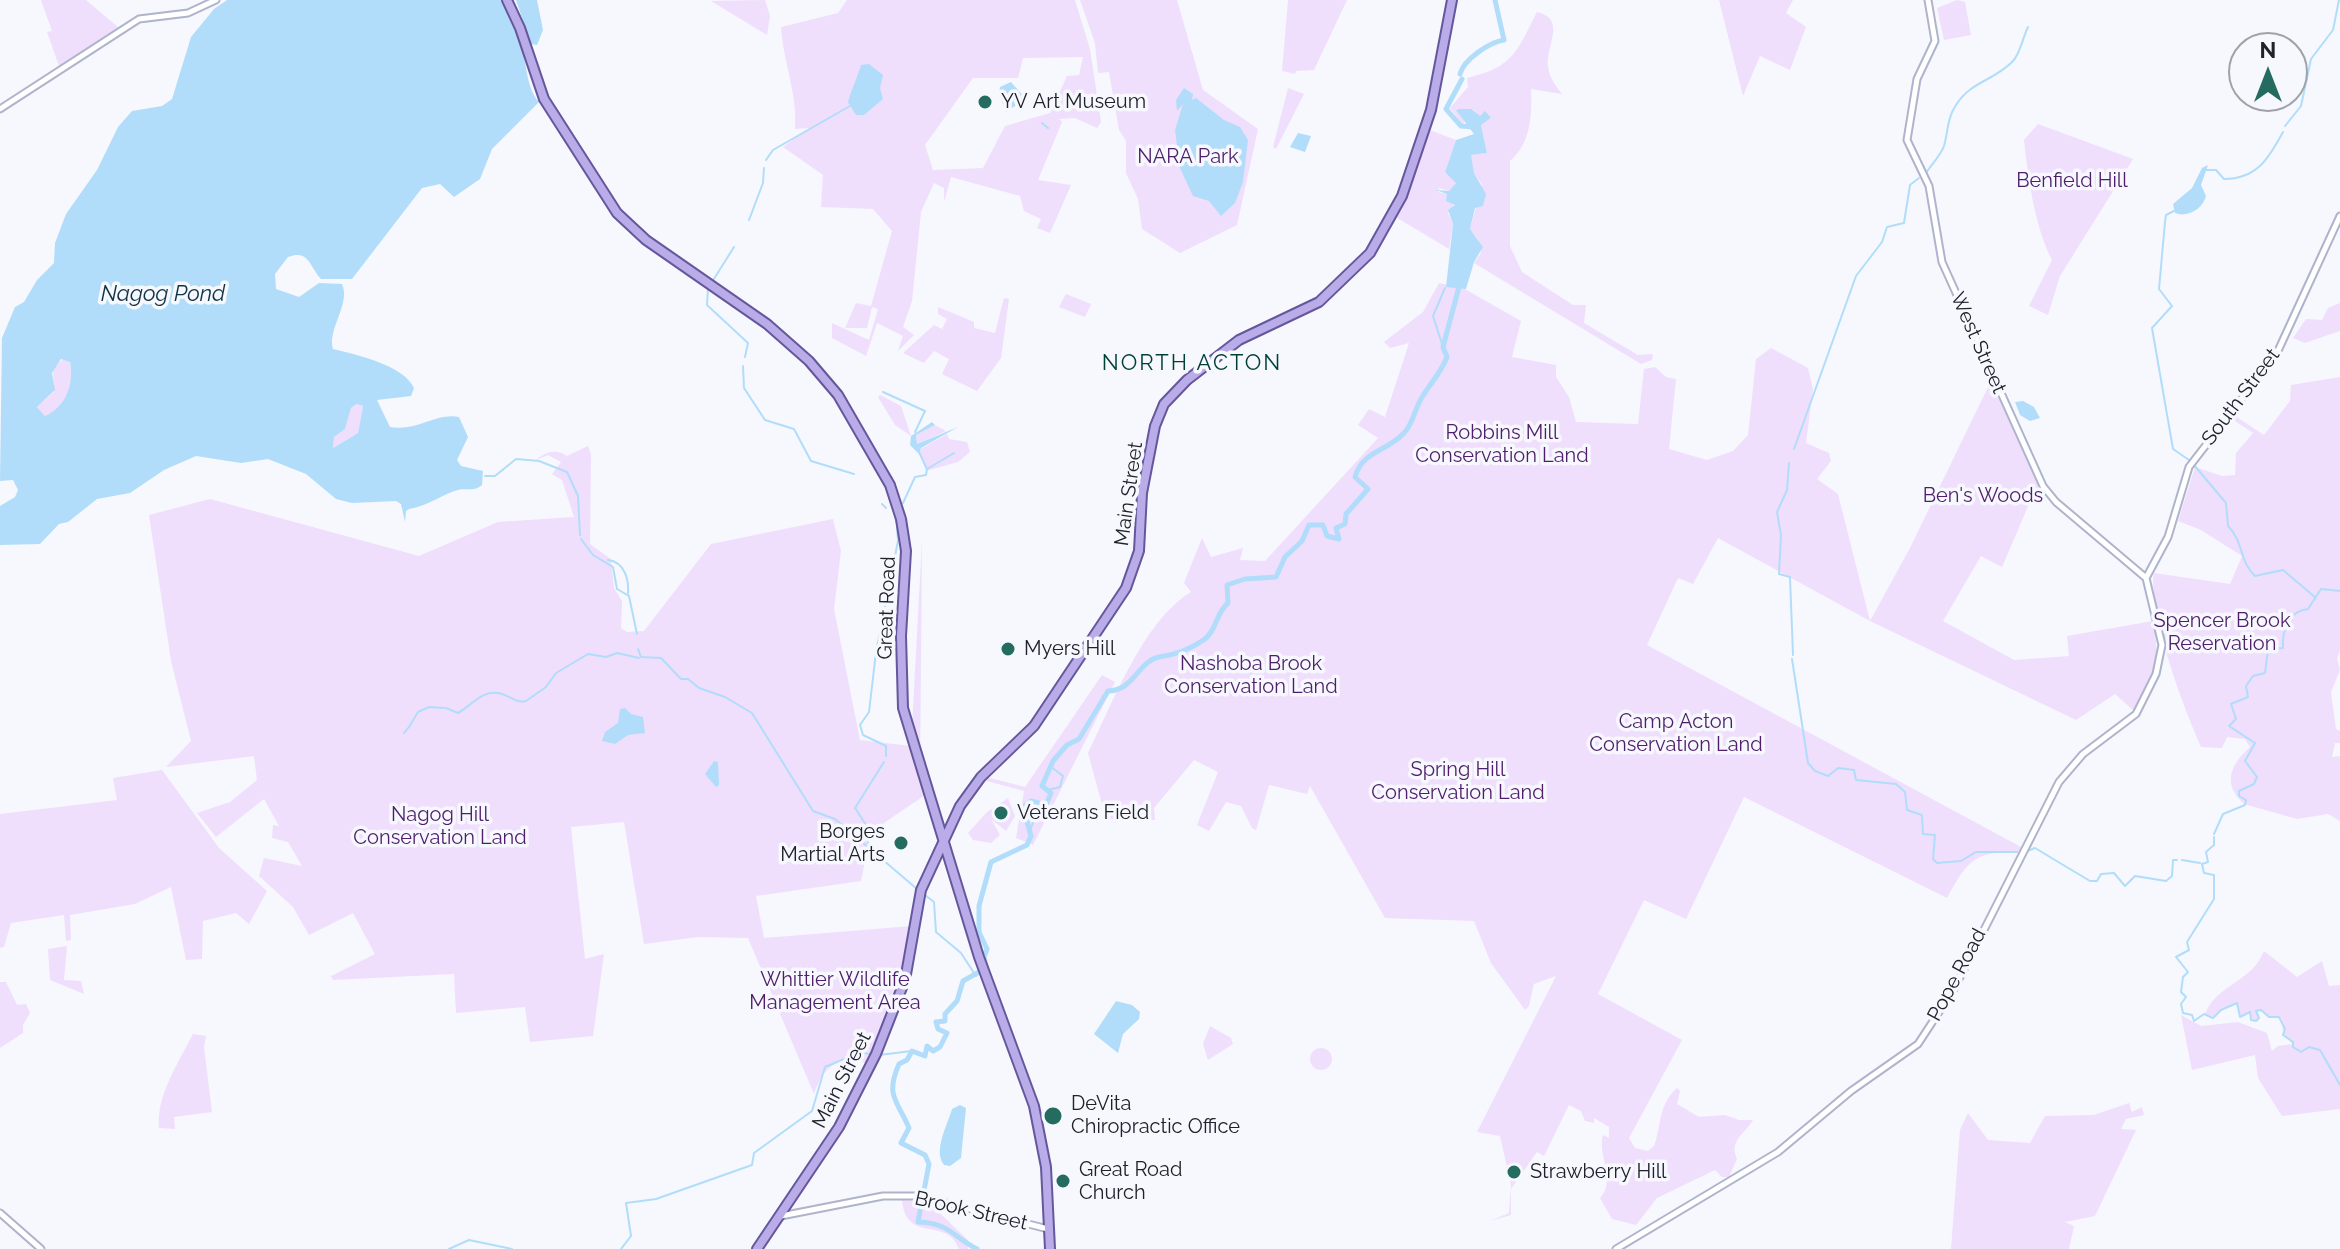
<!DOCTYPE html>
<html>
<head>
<meta charset="utf-8">
<style>
	body { margin:0 }
	#map { position:relative; width:2340px; height:1249px; overflow:hidden; background:#f6f8fd; font-family:Raleway,sans-serif }
	canvas { display:block }
	.north { position:absolute; left:2228px; top:32px; width:80px; height:80px; box-sizing:border-box; background:#f6f8fd; border:2px solid #a0a2a9; border-radius:50%; rotate:0deg; font-size:22px; font-weight:700; line-height:32px; text-align:center; color:#20222b }
	.north::after { content:''; display:block; margin:auto; width:28px; height:36px; background:#246b60; clip-path:polygon(50% 0,100% 100%,50% 72%,0 100%) }
</style>
</head>
<body>
<div id="map">
<canvas width="2340" height="1249"></canvas>
<div class="north">N</div>
</div>
<script>
const ctx = document.querySelector('canvas').getContext('2d');
ctx.lineJoin = 'round';
function paint(path, color) {
  ctx.fillStyle = color;
  ctx.fill(path, 'evenodd');
}
function trace(path, color, width, dash) {
  ctx.strokeStyle = color;
  ctx.lineWidth = width;
  ctx.lineCap = dash ? 'butt' : 'round';
  ctx.setLineDash(dash || []);
  ctx.stroke(path);
}
function label(font, color, halo, rows, align = 'center') {
  ctx.font = font + ' Raleway,sans-serif';
  ctx.lineWidth = 7;
  ctx.setLineDash([]);
  ctx.textBaseline = 'middle';
  ctx.strokeStyle = halo;
  ctx.fillStyle = color;
  for (const [text, x, y, turn = 0] of rows) {
    ctx.save();
    ctx.translate(x, y);
    ctx.rotate((+turn || 0) * Math.PI / 180);
    ctx.textAlign = isNaN(turn) ? turn : align;
    if (halo) ctx.strokeText(text, 0, 0);
    ctx.fillText(text, 0, 0);
    ctx.restore();
  }
}
const green = new Path2D(`
	M41,0H86L119,28L60,69L47,32L52,31Z
	M765,0L770,16L767,35L711,1Z
	M847,0H1075L1090,49L1101,122L1097,128L1075,118L1059,119L1062,122L1038,180L1071,185L1050,233L1037,228L1041,219L1024,211L1020,196L951,177L944,202V188L934,183L921,212L912,301L903,327L914,335L898,351L903,336L877,323L866,356L832,338V323L869,340L878,309L872,307L867,328H845L856,303L871,306L892,231L873,209L821,207L823,175L783,147L809,128L795,129C798,95 783,61 781,27L838,13ZM1083,57L1079,75L1067,76L1050,113L1005,126L983,168L933,170L925,145L973,78H1018L1023,58Z
	M1080,0H1177L1203,90L1258,129L1237,225L1180,253L1142,229L1138,199L1126,173V141L1119,130L1109,72L1098,73L1095,43Z
	M1288,0H1347L1314,70L1296,71L1295,74L1282,71Z
	M1719,0H1793L1786,13L1806,27L1790,70L1760,56L1743,96Z
	M1957,0L1965,2L1971,35L1944,40L1937,8Z
	M1537,12C1567,19 1546,46 1548,66C1549,77 1555,85 1562,94L1531,89C1532,115 1531,143 1510,161V246L1522,272L1573,305H1586L1584,323L1638,355L1653,354L1652,360L1641,364L1474,263L1481,253L1478,239L1470,229L1482,185L1474,173L1470,155L1487,153L1481,125L1491,118L1478,116L1473,110L1457,109L1465,119L1463,125L1450,108L1468,87L1467,78C1514,67 1517,51 1537,12Z
	M1288,88L1304,94L1276,149L1273,147Z
	M2038,124L2133,159L2060,276L2048,315L2029,306L2052,260C2035,227 2028,178 2024,140Z
	M1427,129L1456,140L1445,172L1457,182L1449,191L1439,188L1438,192L1447,194L1448,202L1455,203L1448,213L1453,224L1449,249L1394,216Z
	M1439,283L1463,288L1521,321L1512,357L1556,365V377L1569,397L1576,422L1638,424L1644,369L1655,367L1666,377L1676,379L1669,449L1707,460L1733,451L1748,435L1756,359L1771,348L1808,368L1813,389L1806,443L1829,453L1831,461L1817,479L1838,494L1870,621L1910,548L1992,379L2041,486L2035,490L2002,567L1981,556L1943,621L2014,660L2069,656L2067,636L2153,621C2161,655 2154,683 2134,711L2115,694L2076,720L1870,621L1718,538L1693,584L1678,578L1647,645L2021,847L2019,853C1975,850 1967,861 1947,898L1744,797L1686,919L1644,900L1598,994L1682,1040L1629,1138L1635,1148L1648,1151L1654,1146C1662,1124 1658,1105 1677,1088L1680,1091L1677,1104L1699,1117L1725,1115L1739,1120H1753C1744,1135 1729,1140 1737,1159L1729,1177H1722L1715,1170L1657,1198L1636,1225L1612,1219L1600,1198C1617,1180 1597,1156 1603,1135L1609,1138V1127L1594,1118V1123L1585,1121L1581,1111L1569,1105L1544,1156L1537,1152L1511,1189V1215L1490,1221L1509,1213L1511,1185L1500,1136L1477,1132L1556,976L1534,984L1529,1006L1525,1010L1491,963L1474,921L1385,918L1310,786L1307,794L1269,785L1256,830L1252,828L1241,806L1226,802L1209,831L1197,825L1218,772L1194,760L1154,808L1155,820L1106,819L1088,753C1113,703 1143,621 1191,592L1184,583L1202,538L1211,557L1243,548L1240,560L1265,561L1378,438L1358,425L1369,409L1385,417L1409,343L1390,348L1384,342L1423,312Z
	M1066,294L1091,304L1085,317L1059,307Z
	M1004,298L1009,299L1001,358L977,391L942,374L949,359L934,351L924,363L903,353L934,325L942,329L947,319L938,314V307L974,322V328L995,333Z
	M2340,303V331L2305,343L2293,338L2306,319L2322,320L2328,308Z
	M64,358L69,360C75,382 67,408 45,416L37,407L54,392L53,369Z
	M2340,377V651L2337,658L2340,670L2331,692L2336,729L2340,731V743H2335L2332,757L2340,756V821L2328,814L2297,819L2244,804C2222,784 2230,765 2250,747L2245,739L2227,737L2222,748L2201,747C2182,703 2154,629 2153,579L2154,573L2230,584L2242,556L2201,530L2178,521L2195,467L2222,476L2235,475L2236,453L2253,433L2229,417L2232,414L2264,435L2290,401L2291,385Z
	M880,395L901,406L911,436L895,425L878,397Z
	M358,404L363,406L358,433L333,448L334,437L345,429L351,408Z
	M935,425L946,431L917,444L916,435Z
	M947,434L949,439L967,442L970,452L958,462L926,471L919,450Z
	M588,446L591,454L590,544L611,559L614,588L622,601L621,628L627,632L644,631L711,544L833,519L841,551L834,609L860,740L911,746L922,541L920,776L925,795L871,832L861,881L756,896L764,938L912,926L903,977L867,1064L853,1056C831,1062 821,1073 814,1094L748,938L698,937L644,944L624,822L571,827L585,959L604,954L593,1036L530,1042L525,1007L456,1013L454,974L333,980L331,976L375,954L353,913L309,935L293,907L259,876L264,858L302,866L288,842L272,838L273,825L279,826L264,799L216,837L197,813L230,802L257,780L254,756L166,767L191,741L171,661L149,515L210,499L419,556L498,522L574,517L562,480L552,474L561,462L548,455L536,460C545,452 556,448 567,456Z
	M1102,675L1115,682L1033,845L1016,838L1024,791L983,780L986,777L1025,787Z
	M162,770L219,848L267,891L249,924L236,913L203,921L202,959L186,960L171,887L135,904L70,915L71,940L66,941L64,915L11,923L4,947L0,948V814L117,800L113,778Z
	M1008,798L1015,816L1006,831L991,819L1000,835L991,843L973,840L968,833L987,812Z
	M67,946L64,980L81,981L84,994L50,980L48,949Z
	M2264,951L2297,977L2322,961L2329,986L2340,985V1109L2282,1116L2258,1078L2255,1055L2192,1070L2181,1015L2201,1026L2238,1022L2267,1033L2272,1051L2278,1046L2293,1044L2283,1035L2282,1019L2269,1017L2261,1010L2256,1012L2259,1018L2256,1021L2251,1020L2250,1012L2240,1017L2237,1003L2221,1010L2216,1017L2205,1014C2217,984 2251,983 2264,951Z
	M0,982H6L17,1005L26,1004L30,1013L23,1025V1033L0,1048Z
	M1210,1026L1231,1038L1233,1044L1208,1060L1203,1044Z
	M193,1034L206,1036L204,1047L212,1112L174,1117L175,1129L159,1128C156,1096 179,1062 193,1034Z
	M1310 1059a11 11 0 1 1 22 0a11 11 0 1 1-22 0Z
	M2129,1103L2132,1112L2142,1107L2144,1115L2126,1119L2121,1129L2136,1130L2095,1216L2065,1222L2074,1226L2069,1249H1951L1960,1130L1968,1113L1988,1140L2030,1143L2045,1116L2094,1115Z
	M902,1200L928,1202L968,1240V1249H959C947,1215 906,1245 902,1200Z`);
const water = new Path2D(`
	M240,0H502C511,15 518,31 522,48C527,67 527,89 539,102L492,149L480,179L454,197L440,184L422,188L352,279H321C309,266 309,249 288,257L275,274L276,289L299,297L319,283L342,284C351,304 327,329 333,349C354,354 404,365 414,388L411,396L377,400L390,427C417,432 436,412 459,417L468,437L457,460L461,466L483,471L482,485C474,492 468,488 458,490C445,493 428,506 409,509L406,511L405,522L401,504L396,501L352,503L336,499L306,474L268,459L241,463L196,456L164,470L130,493L97,499L68,522L59,524L40,544L0,545V506L15,497L18,490L13,480L0,481L2,338L15,307L24,302L37,280L54,263L55,243L66,214L97,170L118,127L132,111L162,106L172,99L191,37L214,9L227,0ZM61,359L70,362C74,384 66,407 45,416L37,407L55,390L52,373ZM357,404L363,406L358,433L333,448L334,437L345,429L351,408Z
	M516,0H537L543,30L537,45L531,44Z
	M869,64L883,75L880,88L883,99L864,115H856L848,102C852,88 857,78 861,65Z
	M1011,82L1026,99L1006,112L999,94L1000,87Z
	M1184,88L1193,94L1192,100L1196,98L1224,120L1240,127L1248,140L1243,182L1235,203L1221,216L1209,201L1193,196L1180,168L1175,130L1183,104L1177,111L1176,100Z
	M1459,109H1471L1480,116L1485,111L1491,118L1481,125L1487,153L1471,155L1474,173L1486,194L1483,206L1475,208L1470,229L1483,247L1474,262L1466,289L1446,287L1453,224L1448,210L1455,205L1446,201L1447,194L1436,190L1449,191L1456,183L1445,172L1456,140L1474,134L1456,110Z
	M1298,133L1311,136L1305,152L1290,147Z
	M2208,165L2201,185L2206,196C2203,209 2187,218 2175,213L2173,204L2192,188L2202,168Z
	M2023,401L2034,407L2040,418L2030,421L2020,415L2015,402Z
	M932,422L935,425L916,435L917,444L958,427L921,448L919,454L910,445L911,436Z
	M625,708L631,714L643,717L645,733L628,735L615,744L602,741L605,732L618,723L620,709Z
	M714,761L718,762L719,785L716,787L705,774Z
	M1116,1001L1132,1005L1140,1012L1139,1019L1123,1034L1118,1053L1094,1034Z
	M960,1105L966,1108L961,1158L950,1166L944,1165C933,1151 947,1126 952,1109Z`);
const stream = new Path2D(`
	M1042,123L1048,128
	M2285,126L2301,106L2311,59L2333,30L2339,0
	M766,160L773,150L850,106
	M2206,170H2216L2224,179C2257,179 2269,158 2283,132
	M1926,173C1931,165 1941,155 1944,146C1948,133 1947,118 1956,105C1971,81 1994,81 2013,61C2020,54 2023,37 2028,27
	M2174,211L2166,215L2165,222L2159,289L2172,306L2152,328L2173,449L2189,460
	M749,220L763,183L764,168
	M712,282L734,247
	M708,288L707,305L748,343L745,357
	M1443,347L1433,316L1445,288
	M743,366L744,388L765,420L794,429L811,461L854,474
	M883,392L925,411L915,432
	M1794,449L1856,276L1882,242L1887,227L1904,223L1910,185L1919,178
	M919,452L927,469
	M1789,463L1787,490L1777,512L1781,535L1779,574L1790,577L1793,655
	M2194,465L2226,503L2228,526C2244,542 2239,561 2255,576L2283,570L2316,598
	M485,476H495L516,459L539,461L567,472L578,496L580,535
	M903,503L915,477L926,475L927,469L954,453
	M882,504L886,508
	M894,512L897,524
	M581,539L593,555L613,567L617,589L629,596L637,634
	M608,560C625,562 629,580 628,594
	M638,649L641,657L661,658L681,679H688L699,688L725,697L752,713L813,811L835,819L917,889
	M1792,659L1808,763L1815,771L1828,776L1838,768L1854,770L1856,780L1896,784L1905,792L1907,810L1922,815L1923,834L1935,835L1933,859L1937,863L1961,861L1976,852H2017
	M446,708L458,713C471,706 483,688 502,694C511,697 516,703 526,701L546,687L556,673L588,654L606,657L617,653L639,658
	M409,727L418,712L429,707L444,708
	M404,733L408,728
	M886,756V746L863,735L860,725L869,712L876,652L898,541L897,528
	M1048,790L1060,787L1063,776L1050,766
	M1030,830L1040,806
	M2214,834L2223,814L2245,805L2246,800L2239,796V791L2254,784L2257,777L2245,761L2255,743L2229,726L2236,719L2231,704L2248,697L2246,686L2253,676L2265,673L2268,649L2283,648C2282,631 2288,611 2308,609L2321,589L2340,591
	M2214,837V845L2206,852L2208,862L2202,864L2204,873L2214,875V899L2187,942L2189,950L2176,957L2188,972L2183,977L2181,992L2186,997L2181,1004L2183,1013L2192,1015L2194,1021L2204,1014L2213,1018L2221,1010L2237,1003L2240,1017L2250,1012L2251,1020L2256,1021L2259,1018L2256,1011L2261,1010L2269,1017H2279L2285,1029L2283,1035L2293,1042V1047L2301,1052L2309,1047L2320,1050L2340,1085
	M868,848V828L855,808L884,762
	M2025,852L2035,848L2090,881H2097L2101,874L2114,873L2125,886L2135,876L2166,881L2172,876L2173,860H2177
	M2182,860L2200,863
	M925,895L934,902L936,932L961,953L976,976
	M879,1055L912,1051
	M449,1249L469,1240L512,1249
	M621,1249L631,1236L626,1203L656,1199L752,1165L754,1153L812,1111L825,1067L859,1053L872,1054`);
const river = new Path2D(`
	M1460,74C1464,59 1490,42 1504,40L1495,0
	M1462,79L1446,109L1461,126L1474,127
	M977,1249C953,1237 950,1223 918,1222L929,1164L925,1155L901,1143L909,1128C897,1100 885,1096 899,1064L907,1060L912,1051L925,1056L927,1046L933,1051L940,1047L947,1033L938,1029L936,1022L945,1021V1014L957,1001L963,981L986,968L984,957L987,949L979,932V906L991,862L1027,845L1031,836L1023,807L1031,801L1046,805L1051,793L1042,786L1053,761L1067,745L1079,739L1108,691C1134,691 1138,661 1159,657C1174,655 1191,649 1205,639C1218,628 1215,614 1228,603L1227,585L1245,579L1276,577L1285,557L1302,541L1309,525H1323L1327,536L1339,539L1336,528L1345,524L1346,514L1368,489L1355,477C1362,451 1388,451 1404,433C1413,424 1414,411 1421,399C1429,385 1441,373 1447,357L1443,347L1460,283`);
const minor = new Path2D(`
	M0,109L139,19L188,13L216,0
	M2146,578L2168,537L2189,467L2277,353L2340,216
	M0,1213L41,1249
	M781,1216L883,1196H919L1048,1229
	M1616,1249L1778,1152L1851,1091L1918,1044L1954,989L2059,782L2083,754L2136,714L2156,674L2162,645L2146,578L2056,502L2043,486L1942,262L1929,186L1907,140L1917,79L1935,41L1928,0`);
const major = new Path2D(`
	M507,0L520,28L544,99L617,213L646,240L767,324L809,361L838,395L890,485L901,519L906,551L901,636L903,708L979,957L1034,1106L1046,1167L1050,1249
	M757,1249L839,1127L876,1054L905,980L921,890L960,806L981,777L1034,726L1126,588L1139,551L1142,493L1155,426L1164,404L1187,380L1239,340L1319,302L1370,253L1402,196L1431,110L1452,0`);
const markers = [
	[985,102,8,"#246b60"],
	[1008,649,8,"#246b60"],
	[1001,813,8,"#246b60"],
	[901,843,8,"#246b60"],
	[1053,1116,10,"#246b60"],
	[1514,1172,8,"#246b60"],
	[1063,1181,8,"#246b60"]
];
const poiNames = [
	["YV Art Museum",1001,102],
	["Myers Hill",1024,649],
	["Veterans Field",1017,813],
	["Borges",885,832,"right"],
	["Martial Arts",885,855,"right"],
	["DeVita",1071,1104],
	["Chiropractic Office",1071,1127],
	["Great Road",1079,1170],
	["Church",1079,1193],
	["Strawberry Hill",1530,1172]
];
const parkNames = [
	["NARA Park",1188,157],
	["Benfield Hill",2072,181],
	["Robbins Mill",1502,433],
	["Conservation Land",1502,456],
	["Ben's Woods",1983,496],
	["Spencer Brook",2222,621],
	["Reservation",2222,644],
	["Nashoba Brook",1251,664],
	["Conservation Land",1251,687],
	["Camp Acton",1676,722],
	["Conservation Land",1676,745],
	["Spring Hill",1458,770],
	["Conservation Land",1458,793],
	["Nagog Hill",440,815],
	["Conservation Land",440,838],
	["Whittier Wildlife",835,980],
	["Management Area",835,1003]
];
const streetNames = [
	["West Street",1978,343,66],
	["South Street",2241,397,-53],
	["Main Street",1129,494,-82],
	["Great Road",887,608,-88],
	["Pope Road",1957,975,-62],
	["Main Street",842,1080,-63],
	["Brook Street",971,1211,13]
];
const waterNames = [
	["Nagog Pond",163,294]
];
const neighbourhoodNames = [
	["NORTH ACTON",1192,363]
];
paint(green, '#f0defd');
paint(water, '#b1ddfa');
trace(stream, '#b1ddfa', 2);
trace(river, '#b1ddfa', 5);
trace(minor, '#adb4cc', 9);
trace(major, '#66579c', 12);
trace(minor, '#fff', 5);
trace(major, '#b9ace8', 8);
for (const [x, y, r, color] of markers) {
  const dot = new Path2D();
  dot.arc(x, y, r, 0, 2 * Math.PI);
  ctx.fillStyle = color;
  ctx.fill(dot);
  trace(dot, '#f6f8fd', 3);
}
label('20px', '#20222b', '#f6f8fd', poiNames, 'left');
label('20px', '#4e1d6b', '#f6f8fd', parkNames);
label('20px', '#20222b', '#f6f8fd', streetNames);
label('italic 22px', '#0f3245', '#f6f8fd', waterNames);
ctx.letterSpacing = '2px';
label('22px', '#003f37', '#f6f8fd', neighbourhoodNames);
ctx.letterSpacing = '0px';
</script>
</body>
</html>
